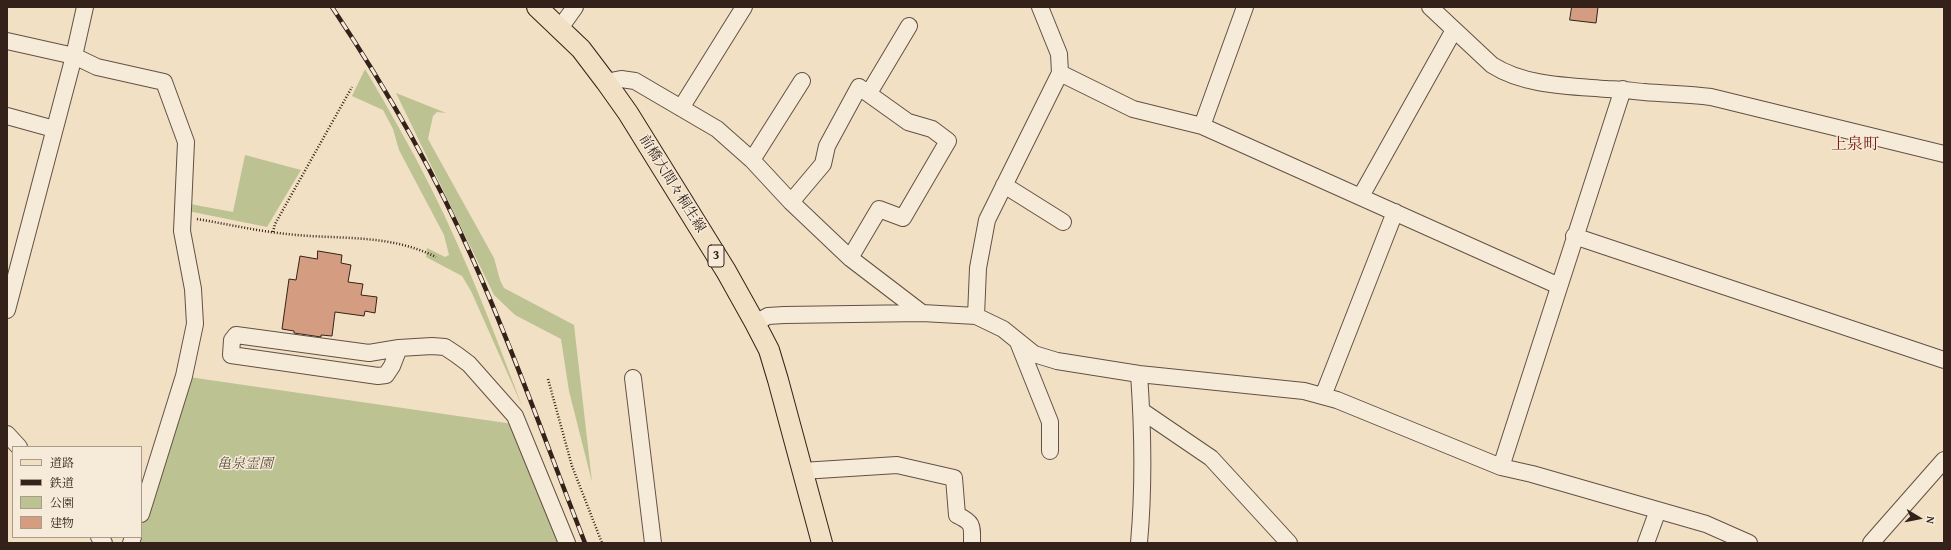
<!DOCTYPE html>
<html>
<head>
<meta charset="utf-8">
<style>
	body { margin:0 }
	#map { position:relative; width:1951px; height:550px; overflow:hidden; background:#f1e0c4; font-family:"Gentium Book Plus","Noto Serif JP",serif }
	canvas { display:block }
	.frame { position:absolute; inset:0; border:8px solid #342119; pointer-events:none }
	.legend { position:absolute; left:12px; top:446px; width:130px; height:92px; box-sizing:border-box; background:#f6ebd9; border:1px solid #a89a8c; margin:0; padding:5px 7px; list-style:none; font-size:12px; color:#342119 }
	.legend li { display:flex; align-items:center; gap:8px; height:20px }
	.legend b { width:20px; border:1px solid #a89a8c }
	.north { position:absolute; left:1899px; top:498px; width:40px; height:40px; -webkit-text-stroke:3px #f6ebd9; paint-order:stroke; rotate:100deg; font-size:11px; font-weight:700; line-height:16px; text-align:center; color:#342119 }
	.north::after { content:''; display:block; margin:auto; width:14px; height:18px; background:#342119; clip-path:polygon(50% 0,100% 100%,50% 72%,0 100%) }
</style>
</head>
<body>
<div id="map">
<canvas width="1951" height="550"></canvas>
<div class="frame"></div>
<ul class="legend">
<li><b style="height:5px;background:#f1e0c4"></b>道路</li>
<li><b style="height:5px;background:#342119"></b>鉄道</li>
<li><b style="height:11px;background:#bcc292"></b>公園</li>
<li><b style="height:11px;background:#d49d81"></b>建物</li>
</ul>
<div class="north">N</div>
</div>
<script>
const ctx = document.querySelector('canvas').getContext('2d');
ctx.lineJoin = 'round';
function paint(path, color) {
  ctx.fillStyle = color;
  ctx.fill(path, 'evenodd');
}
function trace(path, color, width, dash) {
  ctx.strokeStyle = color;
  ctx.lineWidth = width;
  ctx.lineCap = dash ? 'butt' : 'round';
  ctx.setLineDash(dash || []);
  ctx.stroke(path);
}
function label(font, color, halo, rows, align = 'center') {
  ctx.font = font + ' "Gentium Book Plus","Noto Serif JP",serif';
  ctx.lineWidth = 3;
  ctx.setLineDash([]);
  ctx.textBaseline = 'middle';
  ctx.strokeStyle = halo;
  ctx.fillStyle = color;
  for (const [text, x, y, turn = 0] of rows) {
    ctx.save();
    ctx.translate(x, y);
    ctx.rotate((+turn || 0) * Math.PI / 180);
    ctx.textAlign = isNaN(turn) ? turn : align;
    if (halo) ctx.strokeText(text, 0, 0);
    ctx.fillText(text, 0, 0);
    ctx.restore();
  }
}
const green = new Path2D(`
	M365,69C388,108 410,146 430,186C466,257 494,332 522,406L471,291L462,276L426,257L427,248L445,257L449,255L444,235L399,150L393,129L383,110L352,96Z
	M396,93L446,113L437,112L433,116L428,139L494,258L500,280L504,288L574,325L592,482L569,391L561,339L515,315L494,295Z
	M245,155L301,170L267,227L188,211L190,204L233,212Z
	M189,377L513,424L561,543H135L138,537H141V527L156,486Z`);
const building = new Path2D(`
	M1572,7H1598L1596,23L1570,20Z
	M318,251L342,255L341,263L351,265L348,282L363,284L361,295L377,297L375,313L365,311L364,316L335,312L332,336L321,335V337L294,333V331L282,329L289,279L296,280L300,256L317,259Z`);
const path = new Path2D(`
	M197,219C227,224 257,231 287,234C338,240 388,233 436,257
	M273,232L275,224L352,87
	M548,379L572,466L602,543`);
const minor = new Path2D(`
	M1430,7L1492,65C1525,86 1569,86 1607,89C1620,89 1632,91 1644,92C1667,94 1688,94 1711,97L1944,154
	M560,28L575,7
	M7,41L74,56L97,67L164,82L186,142L182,231L193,289L195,324L184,376L141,514
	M1060,73L1133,109L1202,126L1559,286
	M606,82L621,79L635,81L717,129L752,160L791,202L850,258L922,313
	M869,93L909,26
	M681,108L744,7
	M7,116L54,129
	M1202,126L1245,7
	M752,160L802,81
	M1004,185L1063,222
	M1361,196L1454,30
	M791,202L823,164L827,146L859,87L908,122L932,129L948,141L903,218L879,209L850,258
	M1574,236L1944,360
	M7,310L74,56L85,7
	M976,316L978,268L987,220L1060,73L1059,54L1040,7
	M755,323L768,316L784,315L922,313L976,316L1003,329L1034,354L1057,361L1139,374L1304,391L1337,400L1501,467L1532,474L1706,524L1749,543
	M1018,342L1050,422V451
	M399,348L392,366L386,375L378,376L231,355L232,340L236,335L369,353L399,348L432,346L445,347L457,355L469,364L515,416L567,543
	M1139,374C1143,430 1144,487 1139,543
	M633,378L653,543
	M1323,396L1395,212
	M1142,411L1211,458L1289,543
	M7,434L19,447
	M1501,467L1623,89
	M802,471L897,465L954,478L957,515C974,523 972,526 972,543
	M99,537L104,543
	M131,543L133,537
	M1646,543L1658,510
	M1871,543L1944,460`);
const major = new Path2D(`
	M537,7L581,49L606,82L628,113L726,271L755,323L769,350L778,380L822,543`);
const rail = new Path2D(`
	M332,7C386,88 435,173 474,262C515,354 548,449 585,543`);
const shields = [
	[716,256,16]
];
const shieldNames = [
	["3",716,256]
];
const streetNames = [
	["前橋大間々桐生線",672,184,58]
];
const parkNames = [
	["亀泉霊園",245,464]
];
const quarterNames = [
	["上泉町",1855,145]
];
paint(green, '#bcc292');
paint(building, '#d49d81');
trace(building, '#342119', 1);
trace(minor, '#635144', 18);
trace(major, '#342119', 22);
trace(path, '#342119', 2.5, [1, 2]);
trace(minor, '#f6ebd9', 16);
trace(major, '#f1e0c4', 20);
trace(rail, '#342119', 4.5);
trace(rail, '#f6ebd9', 3, [9]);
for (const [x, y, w] of shields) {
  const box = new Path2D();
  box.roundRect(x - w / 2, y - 11, w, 22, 3);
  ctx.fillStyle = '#f6ebd9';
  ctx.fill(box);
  trace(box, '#342119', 1);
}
label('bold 13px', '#342119', null, shieldNames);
label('14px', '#342119', '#f6ebd9', streetNames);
label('italic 14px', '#5d513d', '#f6ebd9', parkNames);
label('16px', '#7a1f14', '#f6ebd9', quarterNames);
</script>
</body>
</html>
